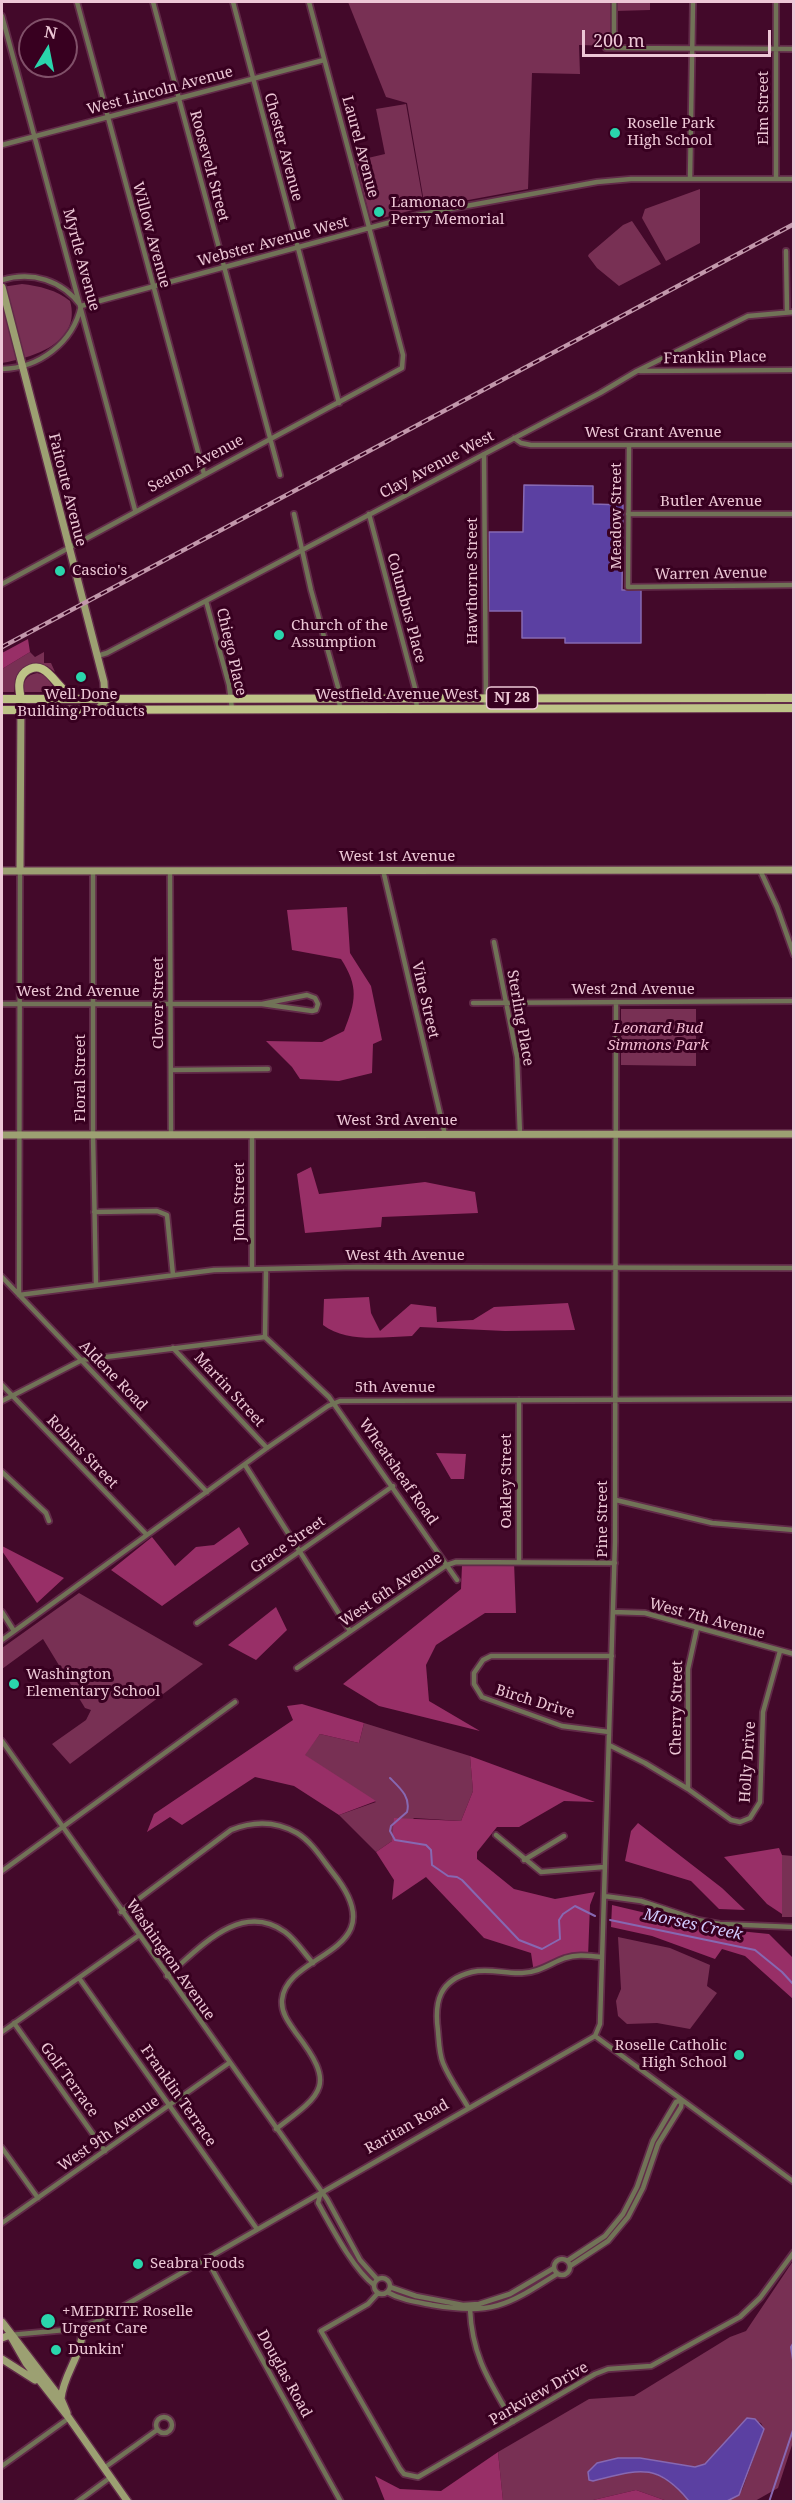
<!DOCTYPE html>
<html>
<head>
<meta charset="utf-8">
<style>
	body { margin:0 }
	#map { position:relative; width:795px; height:2503px; overflow:hidden; background:#43092a; font-family:"Noto Serif",serif }
	canvas { display:block }
	.frame { position:absolute; inset:0; border:3px solid #edc7d6; pointer-events:none }
	.north { position:absolute; left:18px; top:18px; width:60px; height:60px; box-sizing:border-box; background:#380020; border:2px solid #805069; border-radius:50%; rotate:10deg; font-size:16px; font-weight:700; line-height:24px; text-align:center; color:#edc7d6 }
	.north::after { content:''; display:block; margin:auto; width:21px; height:27px; background:#2ad5ac; clip-path:polygon(50% 0,100% 100%,50% 72%,0 100%) }
	.scale { position:absolute; left:582px; top:30px; width:189px; height:27px; box-sizing:border-box; border:3px solid #edc7d6; border-top:0; padding-left:8px; font-size:18px; line-height:21px; white-space:nowrap; color:#edc7d6; -webkit-text-stroke:4px #380020; paint-order:stroke }
</style>
</head>
<body>
<div id="map">
<canvas width="795" height="2503"></canvas>
<div class="frame"></div>
<div class="north">N</div>
<div class="scale">200 m</div>
</div>
<script>
const ctx = document.querySelector('canvas').getContext('2d');
ctx.lineJoin = 'round';
function paint(path, color) {
  ctx.fillStyle = color;
  ctx.fill(path, 'evenodd');
}
function trace(path, color, width, dash) {
  ctx.strokeStyle = color;
  ctx.lineWidth = width;
  ctx.lineCap = dash ? 'butt' : 'round';
  ctx.setLineDash(dash || []);
  ctx.stroke(path);
}
function label(font, color, halo, rows, align = 'center') {
  ctx.font = font + ' "Noto Serif",serif';
  ctx.lineWidth = 6;
  ctx.setLineDash([]);
  ctx.textBaseline = 'middle';
  ctx.strokeStyle = halo;
  ctx.fillStyle = color;
  for (const [text, x, y, turn = 0] of rows) {
    ctx.save();
    ctx.translate(x, y);
    ctx.rotate((+turn || 0) * Math.PI / 180);
    ctx.textAlign = isNaN(turn) ? turn : align;
    if (halo) ctx.strokeText(text, 0, 0);
    ctx.fillText(text, 0, 0);
    ctx.restore();
  }
}
const green = new Path2D(`
	M348,2H650V10L615,11V46L579,45L580,74L532,73L528,189L425,208L407,103L386,97Z
	M406,104L424,207L371,221L355,161L385,154L376,109Z
	M700,189V243L666,261L642,218L645,209Z
	M632,221L661,264L619,286L597,268L588,256L589,254L623,225Z
	M22,284C39,286 57,290 70,301C82,343 32,358 2,363V287Z
	M30,652L35,657L44,652V663H51L55,672L47,666L28,665L16,677L14,692H2V669Z
	M37,673L45,675L57,692H23C23,681 26,675 37,673Z
	M621,1009H696V1066L621,1065Z
	M79,1593L203,1664L70,1764L52,1744L86,1720L91,1710L85,1708L43,1639L2,1669V1648Z
	M364,1723L470,1756L473,1791L461,1821L414,1818L392,1841L376,1852L339,1815L376,1802L304,1755L320,1734L359,1743Z
	M782,1855L793,1856V1917H782Z
	M618,1937L670,1948L710,1965L707,1986L717,1993L690,2029L657,2023L627,2024L618,2016L616,2001L621,1989Z
	M793,2261V2442L778,2488L755,2501H727L742,2490L764,2429L761,2423L747,2419L705,2464L695,2467L640,2458L606,2478C646,2465 662,2471 689,2501H667L636,2490L589,2501H503L498,2452L589,2399L634,2396L730,2337L746,2331Z`);
const forest = new Path2D(`
	M28,639L30,652L2,669V653Z
	M347,907L350,953L371,986L382,1040L373,1044L372,1073L339,1081L300,1079L292,1067L266,1041L322,1042L344,1031C356,1001 359,987 341,959L292,950L287,910Z
	M311,1167L319,1194L425,1182L475,1192L478,1213L382,1217L381,1227L305,1233L297,1174Z
	M369,1297L371,1313L380,1331L411,1304L436,1307L437,1322L473,1320L494,1307L568,1303L575,1330L505,1331L420,1327L412,1336C384,1337 346,1343 323,1325L324,1299Z
	M436,1453L466,1454L464,1479H451Z
	M239,1527L249,1544L162,1606L111,1570L152,1537L175,1566L196,1547L214,1545Z
	M2,1546L64,1578L37,1603L2,1551Z
	M514,1562L516,1613H485L436,1645L426,1665L429,1701L480,1731L379,1706L343,1684L461,1589L462,1565Z
	M276,1607L287,1630L256,1660L228,1645Z
	M302,1704L364,1723L359,1743L320,1734L305,1755L376,1801L339,1815L294,1786L255,1777L182,1825L170,1817L147,1832L154,1814L293,1720L287,1706Z
	M470,1756L595,1802L564,1801L519,1827H497L477,1852V1859L514,1889L555,1899L595,1892L590,1905L588,1957L574,1956L534,1973L531,1953L484,1938L426,1877L392,1900L394,1880L376,1852L392,1841L394,1818L461,1821L473,1791Z
	M638,1823L722,1888L745,1910L719,1909L691,1881L625,1861L631,1831Z
	M779,1848L782,1855V1914L767,1904L724,1857Z
	M612,1905L709,1928L769,1934L793,1958V1999L745,1956L722,1949L715,1959L652,1936L611,1927Z
	M498,2452L503,2501H385L375,2476L400,2489L441,2491Z
	M636,2490L667,2501H589Z`);
const water = new Path2D(`
	M524,485L593,486V504L623,505L622,590H641V643H565V638H522V611H489V532H523Z
	M747,2418L755,2419L764,2429L739,2495L727,2501H689C656,2461 638,2470 593,2481L589,2480L588,2472L597,2463L618,2458H640L695,2467L705,2464Z`);
const stream = new Path2D(`
	M390,1778C400,1788 411,1797 407,1812L391,1826L390,1831L395,1840L426,1845L431,1850L432,1865L448,1876L457,1877L462,1880L519,1940L542,1949L560,1939L559,1920L563,1914L575,1906L595,1916
	M610,1920L755,1950L782,1972L794,1985
	M794,2342L791,2347L794,2366
	M769,2502L794,2427`);
const street = new Path2D(`
	M77,2L204,474
	M153,2L280,475
	M233,2L339,403
	M776,2V179
	M2,16L135,510
	M606,48L794,49
	M614,48V2
	M2,145L324,60
	M690,179L693,2
	M786,251L787,312
	M2,280C32,271 62,280 81,306C73,343 39,368 2,369
	M81,306L417,215L597,182L631,179H794
	M640,371L794,370
	M514,438L521,443L531,445H794
	M629,445L628,587L794,585
	M484,454L486,709
	M294,514L311,590L338,687L340,709
	M369,514L415,688L417,709
	M628,514H794
	M2,584L402,368L403,355L309,2
	M206,601L229,685L232,709
	M97,656L107,653L600,393L637,371L748,316L794,312
	M383,870L445,1135
	M760,870L777,907L794,955
	M20,871L19,1295L214,1270L357,1267L794,1268
	M93,871V1135L96,1285
	M170,871L171,1135
	M494,942L517,1057L520,1135
	M473,1003L794,1001
	M2,1004H262L312,1011L316,1010L318,1004L315,998L307,995L262,1004
	M171,1070L268,1069
	M94,1212L157,1211L167,1215L173,1275
	M252,1269V1135
	M2,1277L207,1492
	M265,1337L266,1269
	M173,1348L267,1448
	M2,1385L146,1534
	M2,1401L82,1360L265,1337L329,1397L457,1580
	M245,1465L350,1631
	M2,1472L46,1513L49,1521
	M616,1500L712,1523L794,1530
	M519,1562V1400
	M2,1612L14,1631
	M613,1612L645,1613L794,1654
	M197,1623L393,1486
	M2,1640L267,1448L328,1406L340,1401L794,1399
	M297,1668L447,1565L456,1562L615,1563
	M609,1732L562,1726L482,1697L474,1684V1673L483,1660L491,1656H612
	M2,1741L327,2199L360,2260L377,2279
	M609,1745L645,1763L688,1789L731,1820L740,1822L750,1818L760,1802L763,1712L780,1651
	M688,1789V1669L697,1628
	M496,1835L541,1872L604,1867
	M524,1860L564,1836
	M2,1871L235,1702
	M604,1896L641,1901L698,1920L720,1924L794,1927
	M121,1912L231,1830C253,1821 276,1821 297,1833C312,1842 322,1859 333,1873C398,1954 286,1951 282,2000C281,2013 289,2023 296,2033C336,2085 324,2093 276,2129
	M167,1976C199,1949 240,1900 285,1932C296,1940 304,1953 313,1963
	M79,1978L257,2229
	M14,2023L105,2151
	M2,2032L138,1936
	M595,2036L600,2024L615,1542L616,1002
	M595,2036L794,2182
	M468,2107C460,2093 449,2078 443,2063C439,2053 439,2042 438,2031C434,2002 439,1980 472,1972C489,1968 505,1974 522,1973C538,1973 551,1963 565,1958C578,1954 589,1956 602,1957
	M2,2148L38,2198
	M321,2192L318,2203C331,2226 353,2269 374,2285
	M2,2223L229,2063
	M206,2258L341,2502
	M554 2267a8 8 0 1 1 16 0a8 8 0 1 1-16 0Z
	M567,2261L605,2236L623,2214L637,2187L653,2141L676,2102L682,2100
	M570,2266L608,2241L628,2217L643,2188L658,2144L681,2107L682,2100
	M374 2286a8 8 0 1 1 16 0a8 8 0 1 1-16 0Z
	M390,2287L416,2296L463,2305L479,2304L510,2294L554,2268
	M387,2292C401,2300 416,2302 432,2305C493,2315 506,2306 557,2274
	M378,2293L368,2304L321,2331L400,2469L404,2474L418,2477L595,2374L608,2369L651,2366L740,2317L760,2298L794,2252
	M470,2309C472,2357 490,2382 513,2422
	M10,2335L76,2329L96,2322L595,2036
	M156 2425a8 8 0 1 1 16 0a8 8 0 1 1-16 0Z
	M2,2466L69,2418
	M104,2468L157,2430
	M77,2502L111,2477`);
const secondary = new Path2D(`
	M2,287L104,682L105,701L97,710
	M2,871L794,870
	M20,871L21,699
	M2,1135L794,1134
	M2,2322L61,2399L67,2413
	M10,2335L26,2363L69,2418L128,2502
	M2,2338L10,2335
	M2,2359L35,2380
	M61,2399C63,2374 84,2353 82,2328`);
const primary = new Path2D(`
	M2,699L794,698
	M21,699C19,690 17,679 25,672C47,655 56,691 75,698
	M2,710L794,708`);
const rail = new Path2D(`
	M2,647L794,224`);
const markers = [
	[615,133,6,"#2ad5ac"],
	[379,212,6,"#2ad5ac"],
	[60,571,6,"#2ad5ac"],
	[279,635,6,"#2ad5ac"],
	[81,677,6,"#2ad5ac"],
	[14,1684,6,"#2ad5ac"],
	[739,2055,6,"#2ad5ac"],
	[138,2264,6,"#2ad5ac"],
	[48,2321,8,"#2ad5ac"],
	[56,2350,6,"#2ad5ac"]
];
const shields = [
	[512,698,51]
];
const shieldNames = [
	["NJ 28",512,698]
];
const streetNames = [
	["West Lincoln Avenue",160,91,-15],
	["Elm Street",764,108,-90],
	["Chester Avenue",283,147,75],
	["Laurel Avenue",360,147,75],
	["Roosevelt Street",209,166,75],
	["Willow Avenue",151,235,75],
	["Webster Avenue West",273,242,-15],
	["Myrtle Avenue",81,260,75],
	["Franklin Place",715,358,-1],
	["West Grant Avenue",653,433],
	["Seaton Avenue",196,464,-28],
	["Clay Avenue West",437,465,-28],
	["Faitoute Avenue",67,490,76],
	["Butler Avenue",711,502],
	["Meadow Street",617,516,-90],
	["Warren Avenue",711,574,-1],
	["Hawthorne Street",473,581,-90],
	["Columbus Place",406,608,75],
	["Chiego Place",231,652,77],
	["Westfield Avenue West",397,695],
	["West 1st Avenue",397,857],
	["West 2nd Avenue",633,990],
	["West 2nd Avenue",78,992],
	["Vine Street",425,1000,77],
	["Clover Street",159,1003,-90],
	["Sterling Place",520,1018,80],
	["Floral Street",81,1078,-90],
	["West 3rd Avenue",397,1121],
	["John Street",240,1202,-90],
	["West 4th Avenue",405,1256],
	["Aldene Road",113,1376,46],
	["5th Avenue",395,1388],
	["Martin Street",229,1390,47],
	["Robins Street",82,1452,46],
	["Wheatsheaf Road",398,1472,55],
	["Oakley Street",507,1481,-90],
	["Pine Street",603,1519,-90],
	["Grace Street",288,1545,-35],
	["West 6th Avenue",391,1590,-34],
	["West 7th Avenue",707,1619,15],
	["Birch Drive",535,1702,17],
	["Cherry Street",677,1708,-89],
	["Holly Drive",748,1762,-86],
	["Washington Avenue",170,1960,55],
	["Golf Terrace",69,2080,54],
	["Franklin Terrace",178,2096,55],
	["Raritan Road",407,2127,-30],
	["West 9th Avenue",109,2134,-35],
	["Douglas Road",284,2374,61],
	["Parkview Drive",539,2394,-30]
];
const poiNames = [
	["Roselle Park",627,124],
	["High School",627,141],
	["Lamonaco",391,203],
	["Perry Memorial",391,220],
	["Cascio's",72,571],
	["Church of the",291,626],
	["Assumption",291,643],
	["Well Done",81,695,"center"],
	["Building Products",81,712,"center"],
	["Washington",26,1675],
	["Elementary School",26,1692],
	["Roselle Catholic",727,2046,"right"],
	["High School",727,2063,"right"],
	["Seabra Foods",150,2264],
	["+MEDRITE Roselle",62,2312],
	["Urgent Care",62,2329],
	["Dunkin'",68,2350]
];
const parkNames = [
	["Leonard Bud",658,1029],
	["Simmons Park",658,1046]
];
const waterNames = [
	["Morses Creek",693,1925,12]
];
paint(green, '#783054');
paint(forest, '#982f67');
paint(water, '#5b40a2');
trace(water, '#8768b2', 1.5);
trace(stream, '#8768b2', 2);
trace(street, '#622b49', 8);
trace(secondary, '#622b49', 10);
trace(primary, '#622b49', 10);
trace(street, '#717357', 4.5);
trace(secondary, '#9ca072', 7);
trace(primary, '#bec387', 8);
trace(rail, '#c297ab', 4.5);
trace(rail, '#380020', 2, [7]);
for (const [x, y, r, color] of markers) {
  const dot = new Path2D();
  dot.arc(x, y, r, 0, 2 * Math.PI);
  ctx.fillStyle = color;
  ctx.fill(dot);
  trace(dot, '#380020', 2);
}
for (const [x, y, w] of shields) {
  const box = new Path2D();
  box.roundRect(x - w / 2, y - 11, w, 22, 4.5);
  ctx.fillStyle = '#380020';
  ctx.fill(box);
  trace(box, '#edc7d6', 1.5);
}
label('bold 14px', '#edc7d6', null, shieldNames);
label('15px', '#edc7d6', '#380020', streetNames);
label('15px', '#edc7d6', '#380020', poiNames, 'left');
label('italic 15px', '#f2b9d1', '#380020', parkNames);
label('italic 16px', '#d2cafe', '#380020', waterNames);
</script>
</body>
</html>
